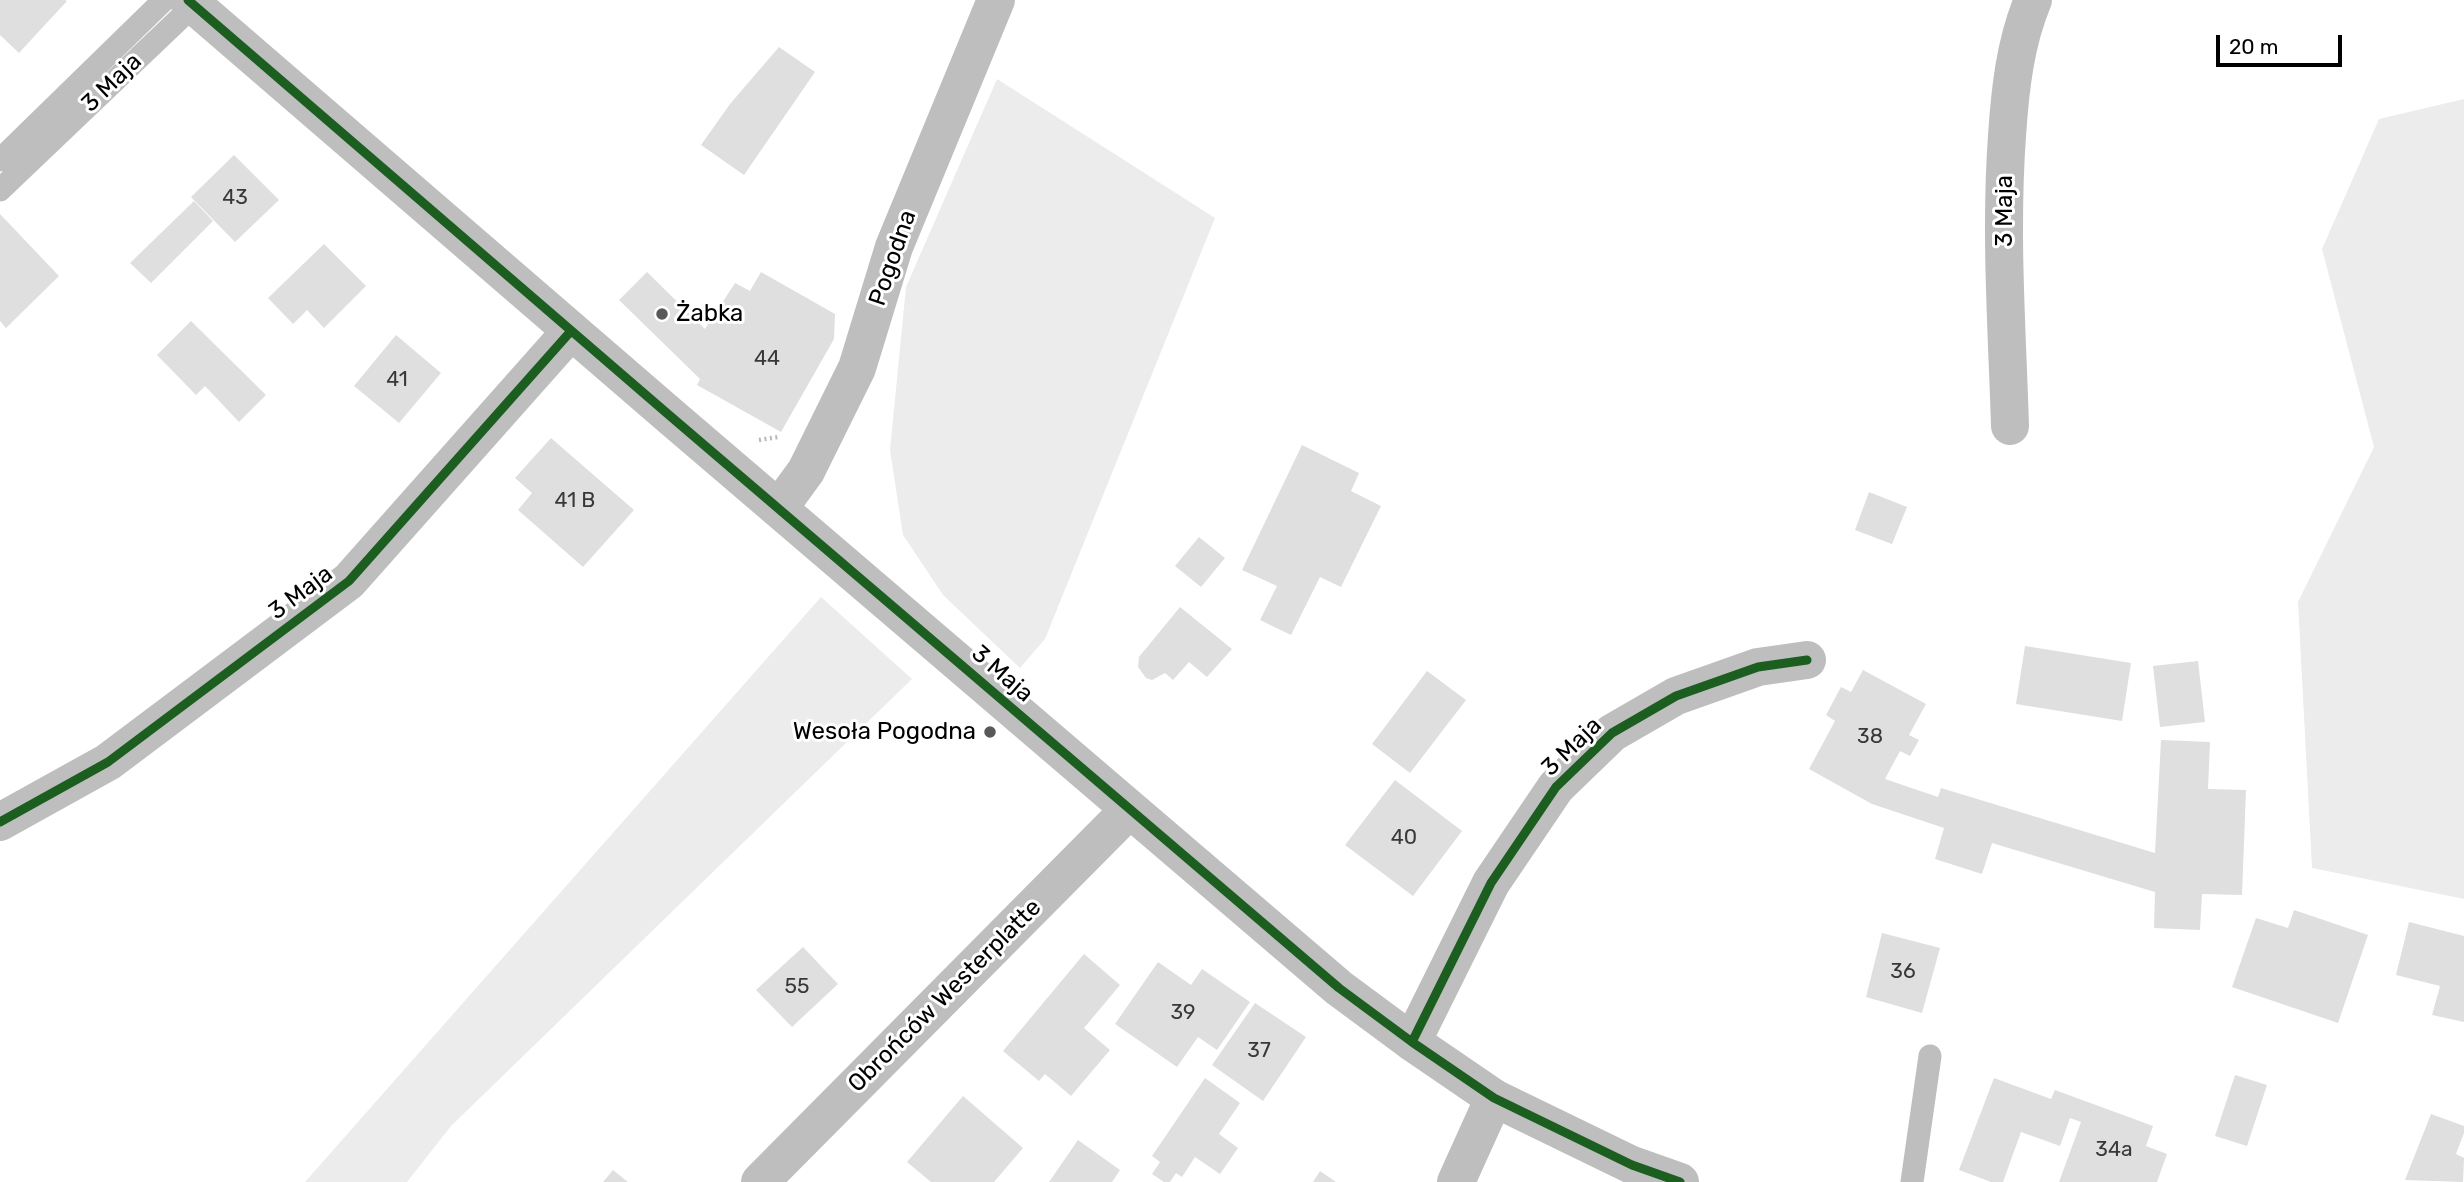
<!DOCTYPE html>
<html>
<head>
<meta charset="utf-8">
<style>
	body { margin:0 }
	#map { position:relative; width:2464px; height:1182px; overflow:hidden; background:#fff; font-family:Rubik,sans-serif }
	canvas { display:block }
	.scale { position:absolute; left:2216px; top:35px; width:126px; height:32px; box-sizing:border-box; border:4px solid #000; border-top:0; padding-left:9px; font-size:21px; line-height:24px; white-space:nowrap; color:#000; -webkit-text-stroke:5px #fff; paint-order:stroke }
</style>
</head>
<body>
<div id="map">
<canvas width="2464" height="1182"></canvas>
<div class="scale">20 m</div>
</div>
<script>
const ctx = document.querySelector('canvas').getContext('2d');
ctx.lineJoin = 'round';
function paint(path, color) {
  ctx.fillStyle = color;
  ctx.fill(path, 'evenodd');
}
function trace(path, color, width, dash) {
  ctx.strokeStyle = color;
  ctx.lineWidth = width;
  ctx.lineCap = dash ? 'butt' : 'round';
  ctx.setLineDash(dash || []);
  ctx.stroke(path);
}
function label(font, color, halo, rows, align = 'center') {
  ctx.font = font + ' Rubik,sans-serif';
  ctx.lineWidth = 6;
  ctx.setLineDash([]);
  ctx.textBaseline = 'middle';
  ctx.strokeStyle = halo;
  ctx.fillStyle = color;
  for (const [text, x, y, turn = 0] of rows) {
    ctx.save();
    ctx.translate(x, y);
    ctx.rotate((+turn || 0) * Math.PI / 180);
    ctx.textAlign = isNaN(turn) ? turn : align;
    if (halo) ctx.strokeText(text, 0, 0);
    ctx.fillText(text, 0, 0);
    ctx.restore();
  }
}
const green = new Path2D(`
	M997,79L1215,218L1045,639L1020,668L943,595L903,535L890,450L906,287Z
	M2464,99V899L2312,868L2298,602L2374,447L2322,249L2379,119Z
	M821,597L912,679L451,1126L407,1182H305Z`);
const building = new Path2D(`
	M0,0H65L67,1L19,53L0,35Z
	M779,47L815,72L744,175L701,145L730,104Z
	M234,155L279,200L235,242L191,197Z
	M194,201L213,221L151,283L130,263Z
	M0,214L59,276L6,328L0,321Z
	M324,244L366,286L324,328L307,310L293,324L268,298Z
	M647,272L705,329L735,283L750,291L761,272L835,314L834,339L781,432L697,385L700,379L619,300Z
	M191,321L266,395L239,422L205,386L196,395L157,355Z
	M396,335L441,373L399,423L354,386Z
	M551,438L634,510L583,567L518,510L532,493L515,478Z
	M1302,445L1359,473L1351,491L1381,506L1341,587L1320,577L1291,635L1260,620L1277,586L1242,570Z
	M1869,492L1907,507L1892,544L1855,530Z
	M1199,537L1225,558L1201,587L1175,566Z
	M1180,607L1232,649L1207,677L1189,662L1173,680L1165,673L1152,680L1146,678L1138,667L1139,657Z
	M2025,646L2131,663L2122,721L2016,704Z
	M2198,661L2205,722L2160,727L2153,666Z
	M1863,670L1926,704L1909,735L1919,740L1910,756L1900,751L1885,779L1938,797L1941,788L2155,853L2161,740L2210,742L2208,789L2246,790L2242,895L2202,894L2200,930L2154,928L2155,892L1992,843L1982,874L1935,859L1944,828L1872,804L1809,769L1835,721L1826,715L1841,687L1851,692Z
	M1427,671L1466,700L1410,773L1372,744Z
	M1395,780L1462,831L1413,896L1345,845Z
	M2294,910L2368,935L2338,1023L2232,987L2256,918L2288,928Z
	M2409,922L2464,936V1022L2432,1015L2440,986L2396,975Z
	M1882,933L1940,948L1922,1013L1866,997Z
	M803,947L838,984L792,1027L756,990Z
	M1084,954L1120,985L1084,1028L1110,1050L1071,1096L1045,1074L1039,1081L1003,1051Z
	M1158,962L1191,985L1202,969L1250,1002L1217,1050L1198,1037L1177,1067L1115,1024Z
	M1255,1003L1306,1037L1263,1101L1212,1065Z
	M2235,1075L2267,1085L2247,1146L2215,1136Z
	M1205,1078L1240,1103L1219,1134L1238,1148L1220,1174L1195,1157L1182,1177L1176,1173L1170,1182H1164L1152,1174L1160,1162L1152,1156Z
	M1994,1078L2051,1099L2055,1090L2153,1126L2146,1146L2167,1154L2157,1182H2059L2081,1122L2070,1118L2060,1146L2021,1132L2003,1182H1991L1959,1170Z
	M963,1096L1023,1148L994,1182H931L907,1162Z
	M2431,1114L2464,1126V1133L2456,1154L2464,1158L2463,1182L2405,1180Z
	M1078,1140L1120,1170L1112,1182H1049Z
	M613,1170L628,1182H603Z
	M1320,1171L1336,1182H1313Z`);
const path = new Path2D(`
	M759,440L778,437`);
const service = new Path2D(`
	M0,160L164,0
	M0,190L194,5
	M1912,1182L1930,1056`);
const minor = new Path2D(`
	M2010,426C2007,329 2000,233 2007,136C2010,90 2015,43 2033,0
	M779,508L806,471L857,368L894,247L996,0
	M0,822L108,762L349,581L571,331
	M1412,1042L1491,883L1556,787L1612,733L1676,696L1758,667L1807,660
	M760,1182L1129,810
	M1456,1182L1494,1098`);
const tertiary = new Path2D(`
	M188,0L669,415L1339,988L1412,1042L1494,1098L1632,1165L1680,1182`);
const cycleway = new Path2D(`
	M188,0L669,415L1339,988L1412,1042L1494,1098L1632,1165L1680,1182
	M0,822L108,762L349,581L571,331
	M1412,1042L1491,883L1556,787L1612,733L1676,696L1758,667L1807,660`);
const markers = [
	[662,314,7,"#595959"],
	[990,732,7,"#595959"]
];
const numberNames = [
	["43",235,198],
	["44",767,359],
	["41",397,380],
	["41 B",575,501],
	["38",1870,737],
	["40",1404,838],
	["36",1903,972],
	["55",797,987],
	["39",1183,1013],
	["37",1259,1051],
	["34a",2114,1150]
];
const streetNames = [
	["3 Maja",112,83,-44],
	["3 Maja",2005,211,-90],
	["Pogodna",893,258,-71],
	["3 Maja",301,593,-37],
	["3 Maja",1002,674,41],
	["3 Maja",1572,747,-44],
	["Obrońców Westerplatte",945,996,-45]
];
const poiNames = [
	["Żabka",676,314],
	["Wesoła Pogodna",976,732,"right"]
];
paint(green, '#ececec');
paint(building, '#dfdfdf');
trace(path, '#b9b9b9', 4.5, [2, 3.5]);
trace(service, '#bebebe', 23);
trace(minor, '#bebebe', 38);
trace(tertiary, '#bebebe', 38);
trace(cycleway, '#1b5e20', 9);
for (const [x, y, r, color] of markers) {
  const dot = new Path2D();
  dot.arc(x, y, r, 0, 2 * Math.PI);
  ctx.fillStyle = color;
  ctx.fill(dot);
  trace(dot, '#fff', 2.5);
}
label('21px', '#383838', null, numberNames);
label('24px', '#000', '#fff', streetNames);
label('24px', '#000', '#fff', poiNames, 'left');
</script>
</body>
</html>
